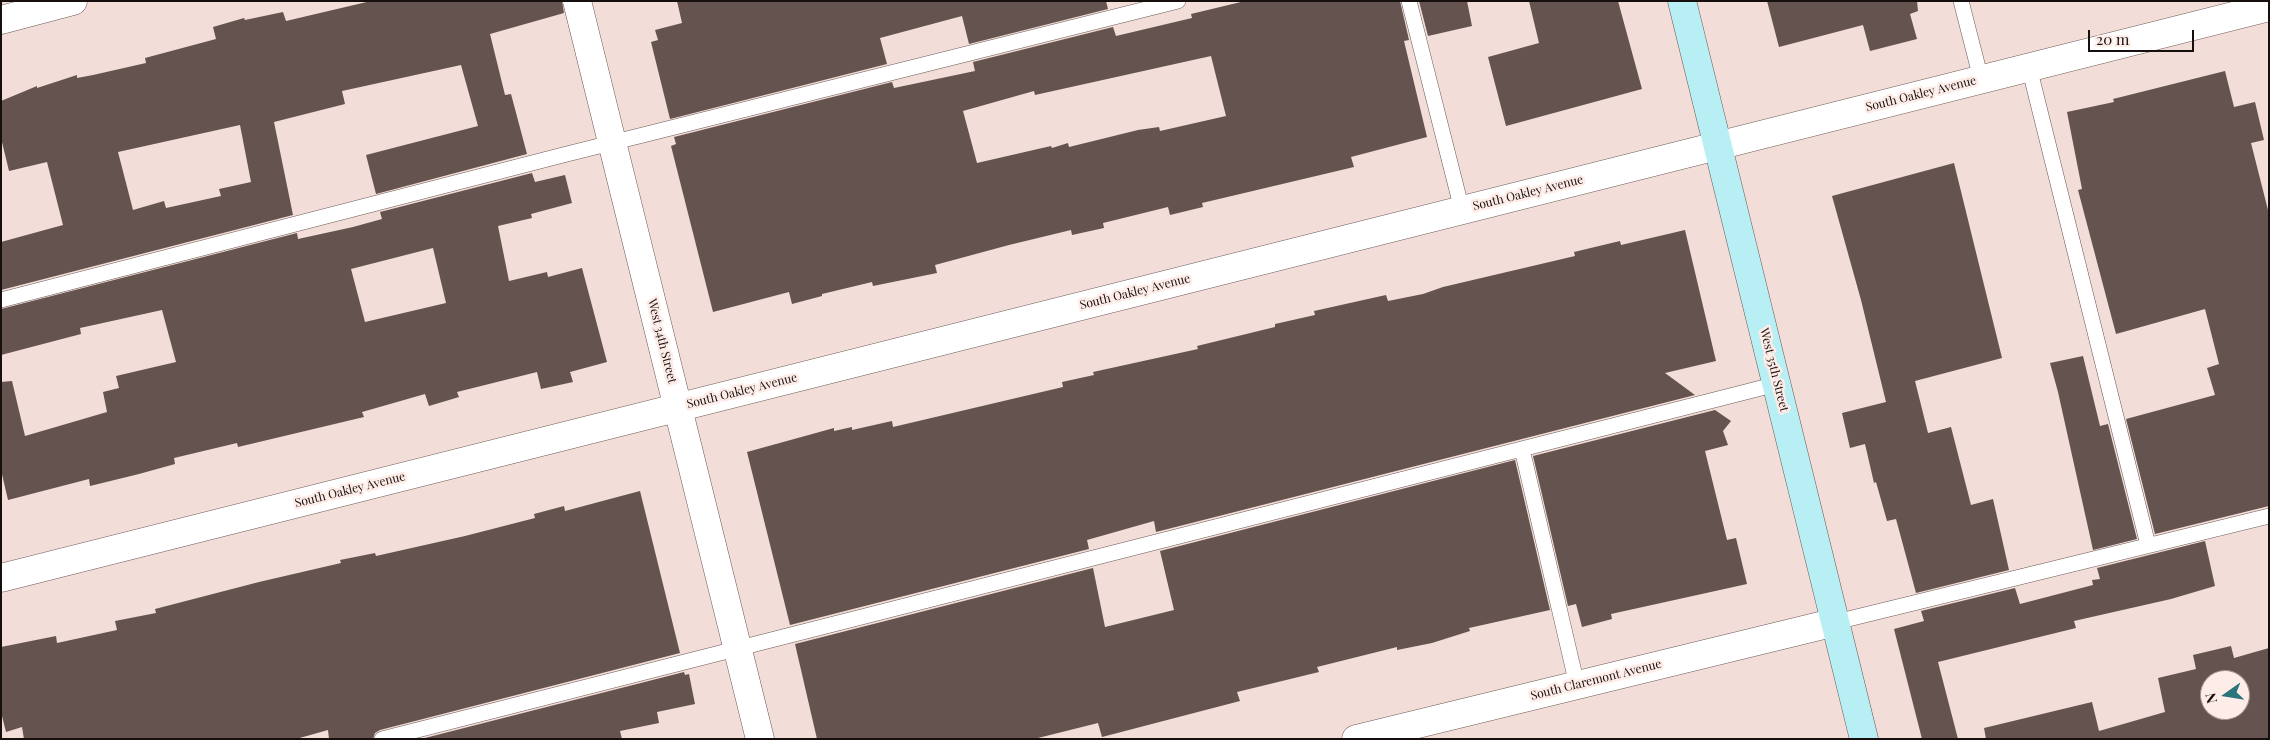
<!DOCTYPE html>
<html>
<head>
<meta charset="utf-8">
<style>
	body { margin:0 }
	#map { position:relative; width:2270px; height:740px; overflow:hidden; background:#f2ddd8; font-family:"Playfair Display",serif }
	canvas { display:block }
	.frame { position:absolute; inset:0; border:2px solid #160f0d; pointer-events:none }
	.north { position:absolute; left:2200px; top:670px; width:50px; height:50px; box-sizing:border-box; background:#fdece7; border:1px solid #a19490; border-radius:50%; rotate:257deg; font-size:14px; font-weight:700; line-height:20px; text-align:center; color:#160f0d }
	.north::after { content:''; display:block; margin:auto; width:18px; height:22px; background:#2b747c; clip-path:polygon(50% 0,100% 100%,50% 72%,0 100%) }
	.scale { position:absolute; left:2088px; top:30px; width:106px; height:22px; box-sizing:border-box; border:2px solid #160f0d; border-top:0; padding-left:6px; font-size:15px; line-height:18px; white-space:nowrap; color:#160f0d; -webkit-text-stroke:4px #fdece7; paint-order:stroke }
</style>
</head>
<body>
<div id="map">
<canvas width="2270" height="740"></canvas>
<div class="frame"></div>
<div class="north">N</div>
<div class="scale">20 m</div>
</div>
<script>
const ctx = document.querySelector('canvas').getContext('2d');
ctx.lineJoin = 'round';
function paint(path, color) {
  ctx.fillStyle = color;
  ctx.fill(path, 'evenodd');
}
function trace(path, color, width, dash) {
  ctx.strokeStyle = color;
  ctx.lineWidth = width;
  ctx.lineCap = dash ? 'butt' : 'round';
  ctx.setLineDash(dash || []);
  ctx.stroke(path);
}
function label(font, color, halo, rows, align = 'center') {
  ctx.font = font + ' "Playfair Display",serif';
  ctx.lineWidth = 5;
  ctx.setLineDash([]);
  ctx.textBaseline = 'middle';
  ctx.strokeStyle = halo;
  ctx.fillStyle = color;
  for (const [text, x, y, turn = 0] of rows) {
    ctx.save();
    ctx.translate(x, y);
    ctx.rotate((+turn || 0) * Math.PI / 180);
    ctx.textAlign = isNaN(turn) ? turn : align;
    if (halo) ctx.strokeText(text, 0, 0);
    ctx.fillText(text, 0, 0);
    ctx.restore();
  }
}
const building = new Path2D(`
	M371,1H562L564,13L490,34L505,95L511,94L527,154L376,194L366,155L478,126L461,65L342,91L345,104L274,122L293,215L1,290V242L63,225L47,162L9,171L1,138V101L37,86V88L77,75V78L93,75L146,63L145,58L216,39L213,27L244,18L245,20L283,12L286,21ZM240,125L251,182L219,189L221,196L166,208L164,201L133,210L118,152Z
	M677,1H1106L1108,9L969,44L962,16L880,38L887,64L670,119L651,42L658,40L655,30L682,23Z
	M1245,1H1400L1409,40L1404,41L1427,137L1351,157L1354,167L1202,203L1203,207L1170,215L1168,207L1103,223L1104,228L1072,235L1071,230L1009,245L935,265L937,273L873,286L872,282L822,294V296L792,304L789,292L713,312L671,146L676,144L674,137L892,82L894,88L975,71L973,62L1113,27L1116,36L1192,18L1191,14ZM1211,56L1226,116L1160,131L1159,127L1138,130L1069,147L1068,143L1052,148L1051,146L977,163L963,111L1034,91L1035,95Z
	M1419,1H1467L1472,26L1428,36Z
	M1529,1H1618L1642,89L1506,126L1488,57L1539,43Z
	M1767,1H1917L1918,11L1910,14L1917,39L1870,51L1863,25L1779,47Z
	M2225,71L2234,107L2255,102L2264,140L2251,143L2269,214V506L2155,534L2126,419L2215,395L2207,368L2219,364L2205,309L2116,334L2078,190L2082,189L2067,112L2114,102L2113,99Z
	M1954,163L2002,358L1915,381L1928,433L1951,427L1971,505L1993,499L2009,570L1916,593L1896,519L1887,521L1876,482L1874,483L1865,444L1850,448L1842,413L1886,402L1861,300L1832,196Z
	M532,173L535,182L565,175L572,203L531,214L532,218L498,226L509,281L547,272L548,277L582,268L607,362L570,372L573,382L541,389L537,372L457,392L459,397L429,406L425,394L362,412L364,417L238,447L237,443L174,458L175,464L139,474L90,486L89,479L8,500L1,470V382L12,381L25,436L107,412L103,392L119,388L116,376L176,362L162,310L80,328L81,334L1,355V309L297,233L298,239L353,227L382,219L380,212ZM433,248L446,303L365,322L351,269Z
	M1685,230L1716,361L1665,373L1695,395L1156,532L1154,521L1087,540L1089,549L790,625L747,452L834,428V431L852,427V430L892,421L893,427L1063,387L1062,382L1094,375L1093,372L1198,349L1197,346L1275,327V324L1315,315L1314,311L1386,295L1388,301L1423,294L1443,287L1575,256L1574,252L1620,241L1621,245Z
	M2083,356L2100,426L2108,424L2137,539L2093,550L2058,392L2050,363Z
	M1715,410L1731,421L1723,431L1728,445L1705,451L1727,540L1736,538L1747,584L1611,614L1612,619L1582,627L1576,604L1568,606L1533,456Z
	M1515,460L1550,610L1469,628L1470,631L1432,643L1397,650V647L1317,667L1319,672L1237,692L1240,701L1102,737L1098,723L1034,739H817L795,644L1093,568L1105,627L1174,610L1160,551Z
	M640,491L680,653L380,730L375,733L373,739H329L328,730L296,739H24L22,727L6,732L1,712V647L56,636L57,643L117,630L115,621L156,613L155,609L259,582L341,563L340,560L375,553L376,556L465,536L535,518L534,514L564,506L565,511Z
	M2205,541L2215,586L2171,599L2074,621L2076,628L1938,662L1958,739H1922L1894,629L1924,621L1921,611L2015,588L2020,604L2093,585L2092,580L2100,579L2097,568Z
	M2231,646L2234,658L2269,648V739H1986L1984,728L2092,702L2099,731L2165,712L2158,678L2196,669L2193,655ZM2210,680H2240V710H2210Z
	M684,672L685,675L689,674L695,704L657,712L659,723L620,731L622,739H421Z`);
const lane = new Path2D(`
	M1409,1L1462,210
	M1961,1L1981,79
	M2029,67L2148,545
	M1,300L563,155L1178,1
	M1522,449L1577,685
	M1836,622L2269,516
	M382,739L1777,384`);
const street = new Path2D(`
	M577,1L760,739
	M1,20L73,1
	M1,578L2269,7
	M1356,739L1836,622`);
const secondary = new Path2D(`
	M1682,1L1864,739`);
const streetNames = [
	["South Oakley Avenue",1921,94,-14],
	["South Oakley Avenue",1528,193,-14],
	["South Oakley Avenue",1135,292,-14],
	["West 34th Street",662,341,76],
	["West 35th Street",1774,370,76],
	["South Oakley Avenue",742,391,-14],
	["South Oakley Avenue",350,490,-14],
	["South Claremont Avenue",1596,680,-14]
];
paint(building, '#64534e');
trace(lane, '#6c5a56', 16);
trace(street, '#6c5a56', 29);
trace(secondary, '#6c5a56', 29);
trace(lane, '#fff', 15);
trace(street, '#fff', 28);
trace(secondary, '#b7eff4', 28);
label('12px', '#160f0d', '#fdece7', streetNames);
</script>
</body>
</html>
